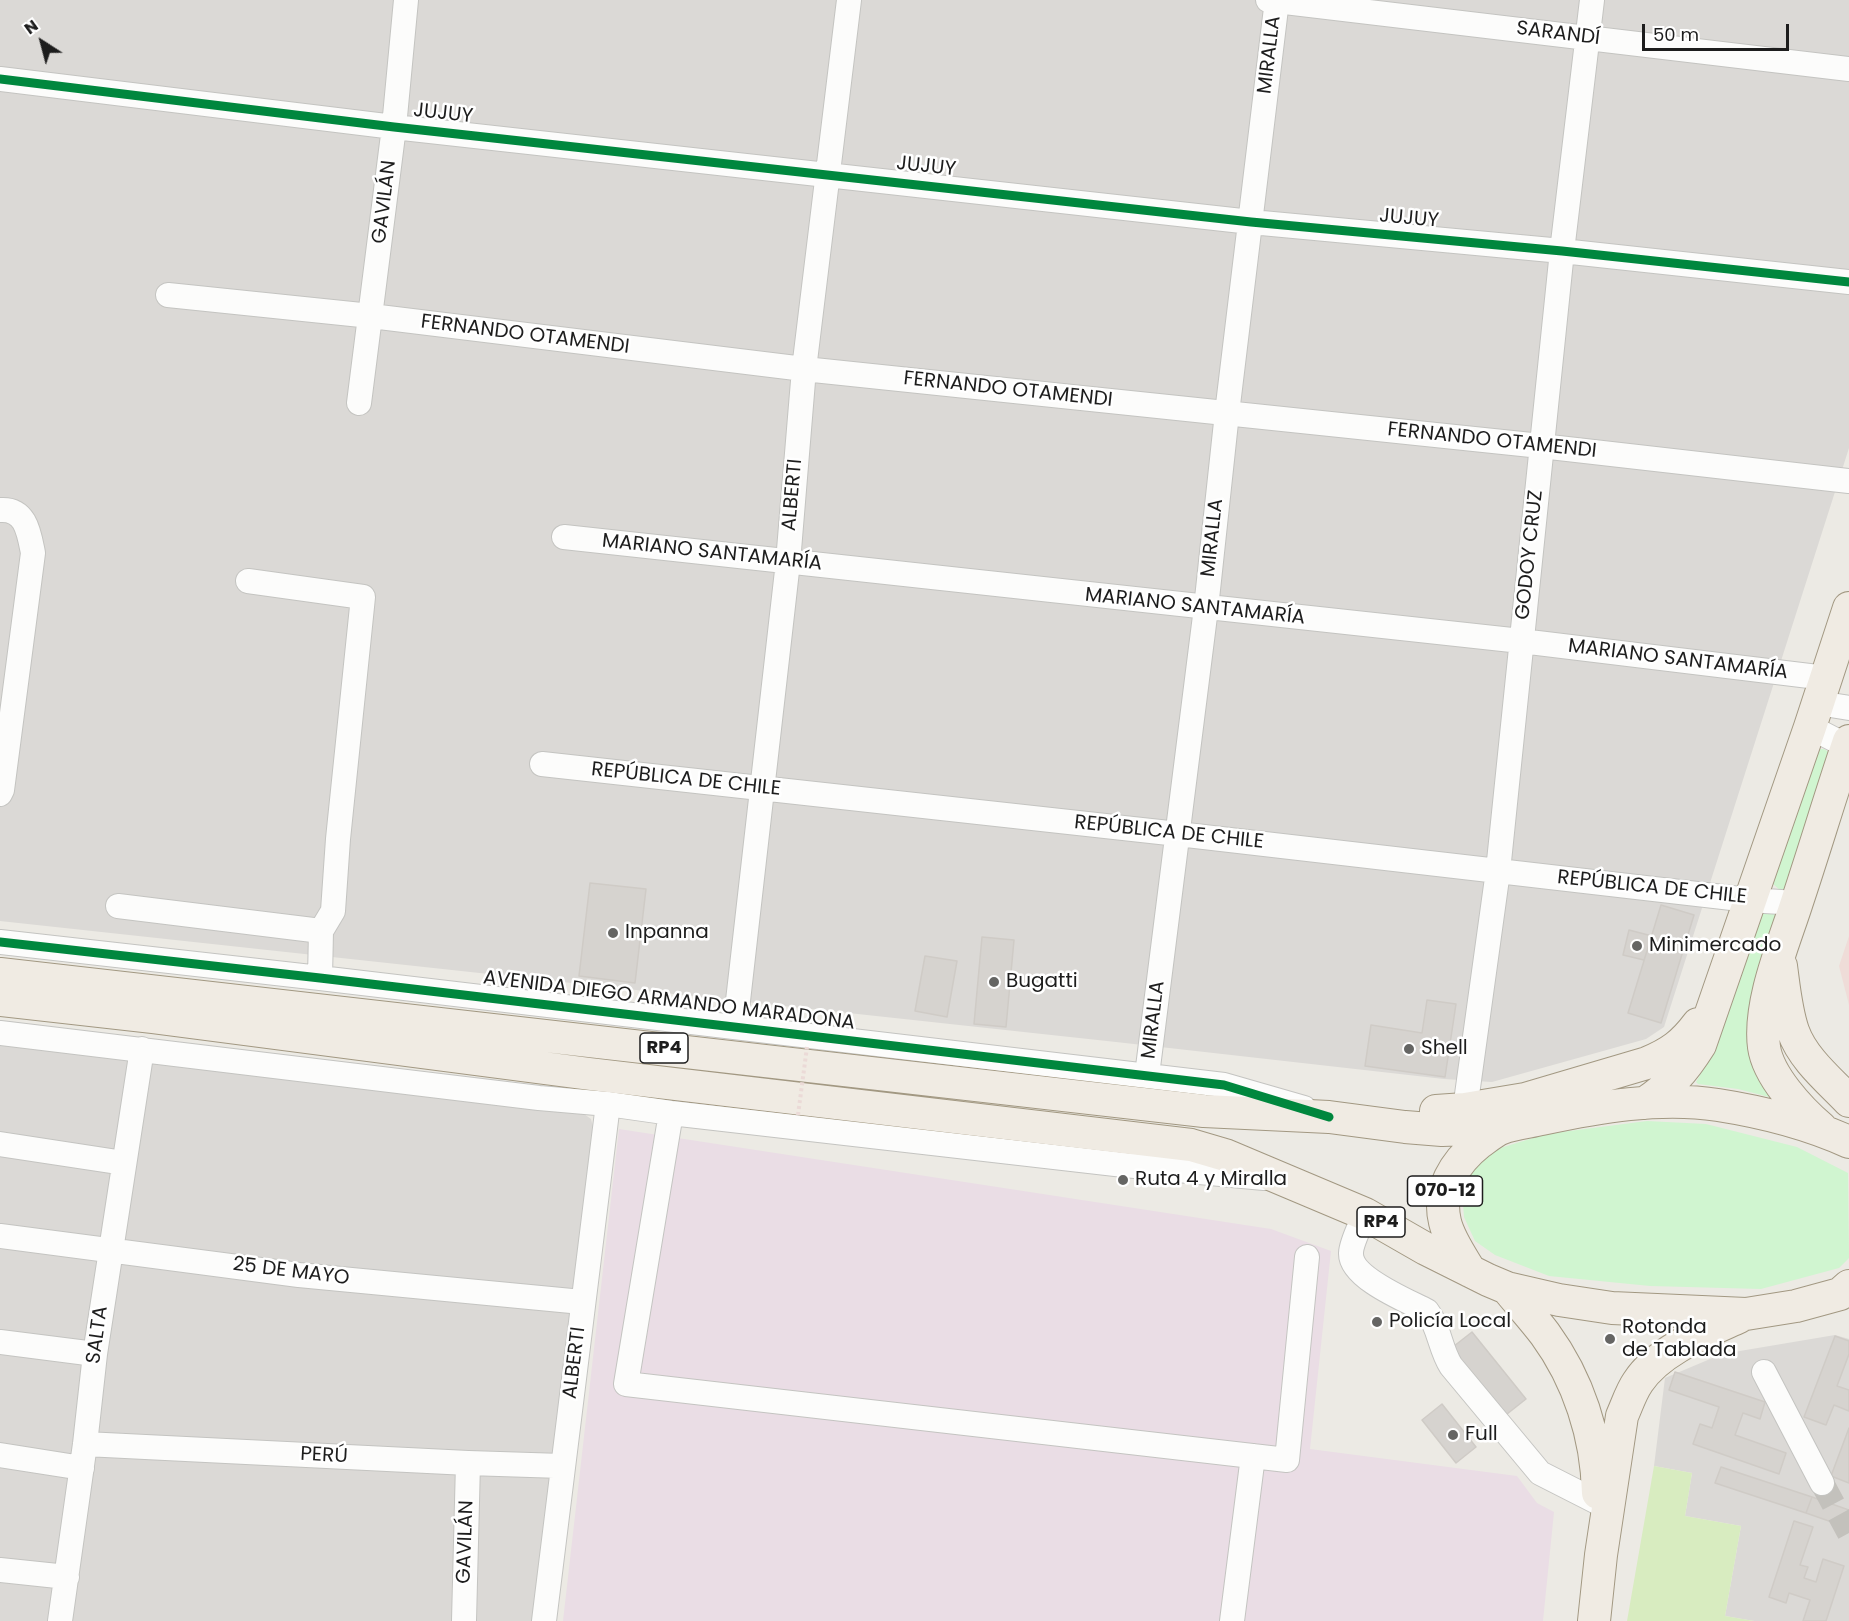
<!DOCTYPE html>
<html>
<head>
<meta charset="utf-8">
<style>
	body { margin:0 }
	#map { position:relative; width:1849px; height:1621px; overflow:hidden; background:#eceae4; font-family:Poppins,sans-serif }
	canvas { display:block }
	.north { position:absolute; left:12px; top:12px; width:60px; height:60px; -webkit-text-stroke:4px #fff; paint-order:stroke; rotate:324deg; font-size:16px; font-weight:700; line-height:24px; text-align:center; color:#1d1d1d }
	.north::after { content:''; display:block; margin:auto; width:21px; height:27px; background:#1d1d1d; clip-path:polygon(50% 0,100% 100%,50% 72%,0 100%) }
	.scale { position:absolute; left:1642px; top:24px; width:147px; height:27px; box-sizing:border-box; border:3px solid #1d1d1d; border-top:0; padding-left:8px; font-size:18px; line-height:21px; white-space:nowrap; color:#1d1d1d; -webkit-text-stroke:4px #fff; paint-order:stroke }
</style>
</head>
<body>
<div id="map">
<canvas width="1849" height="1621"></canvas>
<div class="north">N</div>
<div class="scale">50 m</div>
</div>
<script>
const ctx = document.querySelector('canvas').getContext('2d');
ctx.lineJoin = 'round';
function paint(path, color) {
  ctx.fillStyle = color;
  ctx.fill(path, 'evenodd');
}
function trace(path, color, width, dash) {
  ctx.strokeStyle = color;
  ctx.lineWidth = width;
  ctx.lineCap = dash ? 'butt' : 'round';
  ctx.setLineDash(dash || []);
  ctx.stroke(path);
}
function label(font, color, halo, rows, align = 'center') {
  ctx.font = font + ' Poppins,sans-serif';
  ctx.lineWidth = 5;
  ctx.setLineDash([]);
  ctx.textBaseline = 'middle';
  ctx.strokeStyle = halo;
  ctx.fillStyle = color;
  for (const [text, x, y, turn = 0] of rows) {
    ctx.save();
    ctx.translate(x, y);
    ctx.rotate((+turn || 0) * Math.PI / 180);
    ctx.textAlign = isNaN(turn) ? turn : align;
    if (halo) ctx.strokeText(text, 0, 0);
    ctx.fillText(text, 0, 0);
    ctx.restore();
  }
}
const residential = new Path2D(`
	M0,0H1849V448L1664,1027L1646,1039L1492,1082L1444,1079L1116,1042L0,921Z
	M0,1045L574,1111L584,1114L591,1119L594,1131L535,1621H0Z
	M1835,1335L1849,1339V1621H1754L1725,1616L1741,1526L1685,1516L1692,1473L1654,1466L1665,1378L1722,1354Z`);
const commercial = new Path2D(`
	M1849,936V1005L1839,966Z`);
const industrial = new Path2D(`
	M619,1129L1271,1229L1331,1251L1310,1449L1517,1476L1537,1503L1554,1512L1543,1621H563Z`);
const grass = new Path2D(`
	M1654,1466L1692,1473L1685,1516L1741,1526L1725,1616L1754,1621H1627Z`);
const park = new Path2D(`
	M1816,749H1824L1830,753L1788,890H1780L1773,884L1772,877Z
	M1773,911L1777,915L1773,1098L1738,1089L1698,1084L1696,1082L1707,1063L1761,912Z
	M1647,1121L1706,1124L1797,1147L1848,1173L1849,1258L1839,1268L1761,1289L1650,1286L1549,1276L1495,1255L1475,1241L1464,1217L1462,1190L1475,1167L1497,1149L1546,1134Z`);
const building = new Path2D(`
	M590,883L646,889L635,983L579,976Z
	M1661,905L1694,915L1661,1023L1628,1013Z
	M1629,930L1652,936L1644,960L1623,955Z
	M982,937L1014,940L1006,1027L974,1024Z
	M925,956L957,961L947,1017L915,1011Z
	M1427,1000L1456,1004L1445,1077L1365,1066L1371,1025L1422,1033Z
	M1472,1332L1526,1399L1502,1418L1449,1350Z
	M1835,1336L1849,1341V1354L1837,1386L1849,1390V1411L1834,1405L1826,1425L1804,1417Z
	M1675,1372L1765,1402L1760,1419L1743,1413L1735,1435L1786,1453L1779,1474L1693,1444L1700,1424L1712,1428L1719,1407L1669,1390Z
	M1442,1404L1476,1447L1456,1463L1422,1420Z
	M1849,1428V1483L1831,1476Z
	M1721,1467L1812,1497L1806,1513L1715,1483Z
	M1812,1497L1849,1510V1528L1806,1513Z
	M1794,1521L1813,1527L1800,1565L1808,1567L1804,1578L1816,1582L1823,1559L1844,1566L1826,1621H1803L1810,1600L1789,1593L1786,1603L1769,1597Z`);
const minorTunnel = new Path2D(`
	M1822,1483L1849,1533`);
const minor = new Path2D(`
	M1268,0L1849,69
	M0,79L394,127L1251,222L1562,251L1849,282
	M168,295L371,316L804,369L1541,446L1849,481
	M359,403L394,127L406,0
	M0,510C26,508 29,533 33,553L2,790L0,794
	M564,537L1521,641L1826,678
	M248,581L363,597L338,839L333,911L321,931L320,978
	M1818,703L1849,708
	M1810,727L1849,747
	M542,764L1178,834L1749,900L1797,903
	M118,906L321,931
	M0,942L320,978L1224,1085L1304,1108
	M735,1027L788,562L804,369L849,0
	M0,1033L539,1098L608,1104L671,1113L1124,1165L1264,1178
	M1147,1075L1206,608L1227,413L1277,0
	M1465,1109L1498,871L1562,251L1592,0
	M671,1113L626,1384L1287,1460L1307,1257
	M0,1144L124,1163
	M1365,1214C1361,1224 1351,1243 1351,1253C1350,1278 1408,1301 1427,1311C1439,1326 1440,1349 1451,1366L1540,1473L1599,1503
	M0,1236L299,1275L582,1302
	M0,1342L95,1354
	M1764,1372L1822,1483
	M85,1444L468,1463L562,1466
	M0,1455L82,1468
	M0,1570L67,1577
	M60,1621L85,1444L95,1354L142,1049
	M464,1621L468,1463
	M544,1621L608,1104
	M1232,1621L1253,1456`);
const major = new Path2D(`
	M1781,966C1784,988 1786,1011 1793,1031C1803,1059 1829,1080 1849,1101
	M0,974L1204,1111L1329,1117L1405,1127L1442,1130L1500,1128
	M0,1000L153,1017L590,1074L1191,1145L1225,1155L1365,1214L1426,1249L1488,1280L1507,1288L1559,1300L1612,1308L1746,1314L1796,1306L1840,1294L1849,1286
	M1645,1103C1671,1085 1683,1072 1700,1045L1810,727L1849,608
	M1436,1111L1465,1109L1525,1099L1647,1063C1671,1053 1683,1044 1698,1024
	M1821,1128C1800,1110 1768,1076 1764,1047C1758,1003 1784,943 1797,902C1815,848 1831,794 1849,741
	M1470,1271C1461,1256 1449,1239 1445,1222C1437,1190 1455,1162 1479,1143C1486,1138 1494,1131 1502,1128C1514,1124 1529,1122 1542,1119C1598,1107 1660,1096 1718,1105C1763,1112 1807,1123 1849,1142
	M1507,1288C1519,1303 1533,1318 1545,1334C1578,1379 1597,1436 1598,1493
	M1594,1621L1601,1555L1622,1416C1627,1405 1631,1392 1638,1382C1659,1350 1706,1332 1739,1317`);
const pathBridge = new Path2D(`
	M798,1115L807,1047`);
const cycleway = new Path2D(`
	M0,79L394,127L1251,222L1562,251L1849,282
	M0,942L320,978L1224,1085L1329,1117`);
const markers = [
	[613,933,6,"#656563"],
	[1637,946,6,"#656563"],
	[994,982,6,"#656563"],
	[1409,1049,6,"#656563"],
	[1123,1180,6,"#656563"],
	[1377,1322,6,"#656563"],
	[1610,1339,6,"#656563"],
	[1453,1435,6,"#656563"]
];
const shields = [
	[664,1048,48],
	[1445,1191,75],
	[1381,1222,48]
];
const shieldNames = [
	["RP4",664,1048],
	["070-12",1445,1191],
	["RP4",1381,1222]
];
const streetNames = [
	["SARANDÍ",1558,34,7],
	["MIRALLA",1270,55,-83],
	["JUJUY",443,114,6],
	["JUJUY",926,167,6],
	["GAVILÁN",385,202,-83],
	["JUJUY",1409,219,5],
	["FERNANDO OTAMENDI",525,335,7],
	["FERNANDO OTAMENDI",1008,390,6],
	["FERNANDO OTAMENDI",1492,441,6],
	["ALBERTI",793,495,-85],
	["MIRALLA",1213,538,-84],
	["MARIANO SANTAMARÍA",712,553,6],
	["GODOY CRUZ",1530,555,-84],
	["MARIANO SANTAMARÍA",1195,607,6],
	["MARIANO SANTAMARÍA",1678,660,7],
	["REPÚBLICA DE CHILE",686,780,6],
	["REPÚBLICA DE CHILE",1169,833,6],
	["REPÚBLICA DE CHILE",1652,888,6],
	["AVENIDA DIEGO ARMANDO MARADONA",669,1001,7],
	["MIRALLA",1154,1020,-83],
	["25 DE MAYO",291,1272,7],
	["SALTA",98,1335,-82],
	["ALBERTI",575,1363,-83],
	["PERÚ",324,1456,3],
	["GAVILÁN",466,1542,-88]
];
const poiNames = [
	["Inpanna",625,933],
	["Minimercado",1649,946],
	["Bugatti",1006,982],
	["Shell",1421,1049],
	["Ruta 4 y Miralla",1135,1180],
	["Policía Local",1389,1322],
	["Rotonda",1622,1328],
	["de Tablada",1622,1351],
	["Full",1465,1435]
];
paint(residential, '#dbd9d6');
paint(commercial, '#efdcd8');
paint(industrial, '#eadde5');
paint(grass, '#d8ecc0');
paint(park, '#d0f5d0');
paint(building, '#d6d3cf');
trace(building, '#cfcbc6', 1.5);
trace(minorTunnel, '#c3c1bc', 24, [24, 12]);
trace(minor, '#c4c4c1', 26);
trace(major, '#a29882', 34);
trace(minor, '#fcfcfb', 24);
trace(major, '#f0ebe3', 32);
trace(pathBridge, '#ebdad7', 4, [3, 3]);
trace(cycleway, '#00873e', 9);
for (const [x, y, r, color] of markers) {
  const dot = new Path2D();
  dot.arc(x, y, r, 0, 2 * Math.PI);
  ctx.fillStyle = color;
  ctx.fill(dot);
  trace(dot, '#fff', 2);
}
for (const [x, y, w] of shields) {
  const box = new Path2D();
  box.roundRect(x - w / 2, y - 15, w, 30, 4.5);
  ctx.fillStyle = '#fff';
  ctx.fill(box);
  trace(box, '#1d1d1d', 1.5);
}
label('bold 18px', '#1d1d1d', null, shieldNames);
label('20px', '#1d1d1d', '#fff', streetNames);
label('20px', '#1d1d1d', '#fff', poiNames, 'left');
</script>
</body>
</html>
